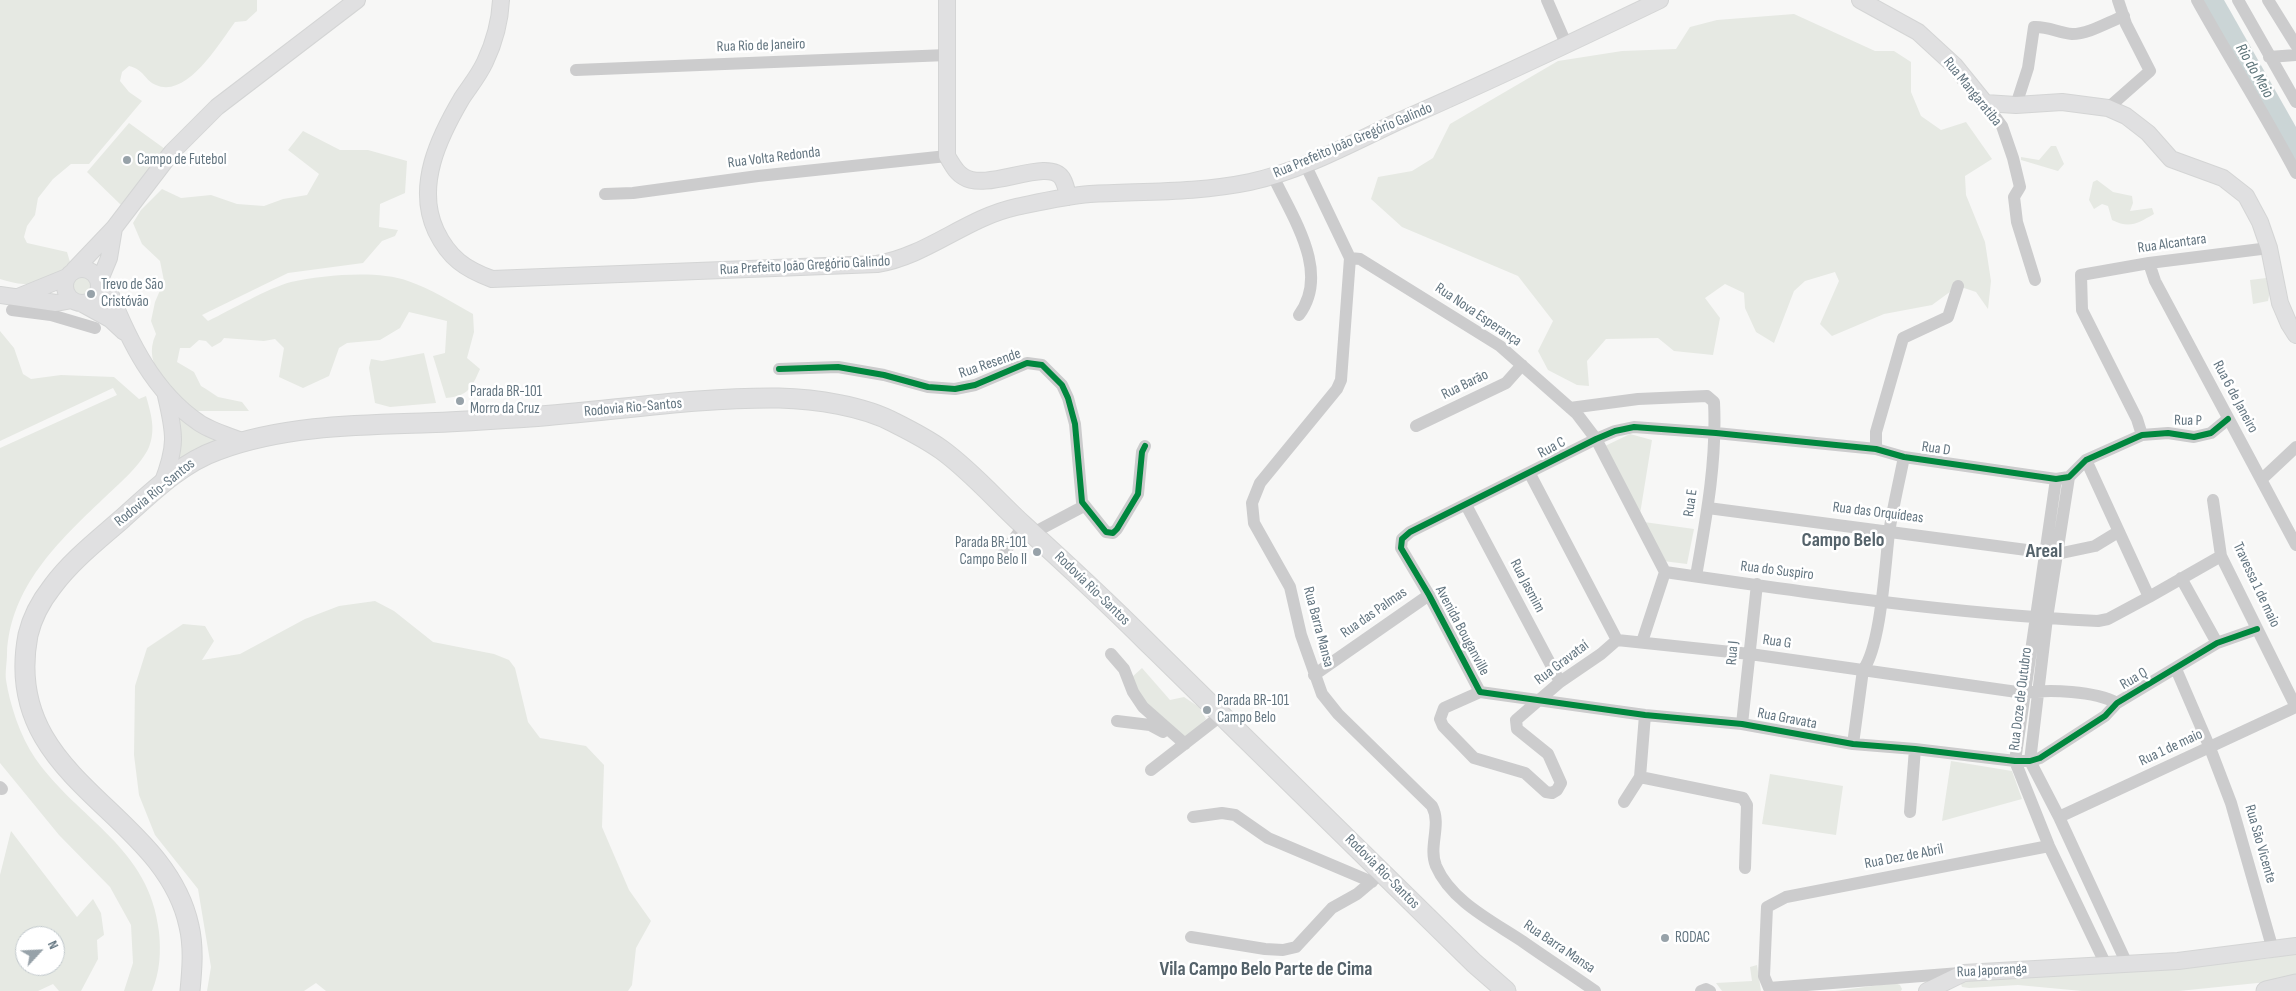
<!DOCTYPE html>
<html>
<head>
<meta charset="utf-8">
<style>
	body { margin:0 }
	#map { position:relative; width:2296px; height:991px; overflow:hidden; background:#f7f7f6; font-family:"Sofia Sans Condensed",sans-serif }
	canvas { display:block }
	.north { position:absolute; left:15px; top:926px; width:50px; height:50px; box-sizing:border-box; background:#fff; border:1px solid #c1c8cc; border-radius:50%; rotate:65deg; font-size:14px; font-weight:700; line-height:20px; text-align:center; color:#637580 }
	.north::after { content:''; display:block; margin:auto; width:18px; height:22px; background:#97a2a9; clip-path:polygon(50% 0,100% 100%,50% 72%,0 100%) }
</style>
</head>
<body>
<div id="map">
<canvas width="2296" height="991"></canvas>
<div class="north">N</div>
</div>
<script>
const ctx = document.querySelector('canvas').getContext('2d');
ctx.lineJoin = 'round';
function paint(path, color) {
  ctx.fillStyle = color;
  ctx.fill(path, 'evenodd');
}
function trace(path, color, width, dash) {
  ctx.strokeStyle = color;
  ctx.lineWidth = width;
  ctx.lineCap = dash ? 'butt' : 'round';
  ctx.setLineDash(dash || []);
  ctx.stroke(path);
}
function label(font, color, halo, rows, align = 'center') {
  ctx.font = font + ' "Sofia Sans Condensed",sans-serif';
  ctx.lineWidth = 5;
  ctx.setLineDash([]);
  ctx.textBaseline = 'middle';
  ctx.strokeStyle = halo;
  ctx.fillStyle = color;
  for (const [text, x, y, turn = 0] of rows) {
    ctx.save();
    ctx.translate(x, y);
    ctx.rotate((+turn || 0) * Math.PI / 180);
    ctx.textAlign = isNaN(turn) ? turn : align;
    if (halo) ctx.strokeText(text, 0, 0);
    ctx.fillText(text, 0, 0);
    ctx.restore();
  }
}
const green = new Path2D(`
	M0,0H257V11L246,21L235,22C220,42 187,99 156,85C144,80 145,70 129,66L122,72L120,81L129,92L142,101L89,164H71L53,179L38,198L35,215L27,226L24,237L27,243L67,252L70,262C64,274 37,285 24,284C16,284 8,281 0,279Z
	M1794,14L1875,51H1894L1911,62V92L1921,116L1941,130L1966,122L1992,159L1965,176L1966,195L1985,242L1991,281L1988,309L1976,292L1958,286L1932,305L1884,314L1832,336L1820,324L1839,281L1835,272L1805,281L1794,291L1774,343L1756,332L1745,308L1744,293L1725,284L1705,298L1720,318L1713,355L1674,351L1658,338L1606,339L1587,361L1589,386L1577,385L1548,370L1538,351L1553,321L1518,276L1402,227L1371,199L1378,177L1412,171L1433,158L1450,124L1558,61L1622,51L1676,49L1690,27L1717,20Z
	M129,123L165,149L121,205L87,172Z
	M303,131L340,150H368L407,161L405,193L380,204L379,227L398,230L395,236L382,241L363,263L288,273L202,315L208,321C231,310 268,288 291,282C324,275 377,270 408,281C431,289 452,302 473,314L474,332L467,358L480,369C472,387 469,396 446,398L433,356L445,353L447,321L409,312L400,328L380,340L347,343L339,348L329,376L303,388L279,377L284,348L275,339L264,341L224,338L221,342L212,347L206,341L199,340L190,348H180L177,362L194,372L201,386L206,389L218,397L242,402L249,411H194C174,390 140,367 156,334L151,321L155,302L164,281L160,261L142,244L133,223L141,210L162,189L181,198L211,195L237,204L264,206L283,199L307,195L319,174L288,150Z
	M2051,146H2056L2064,164L2058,171L2021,160V157L2039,160Z
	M2097,180L2113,192L2132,196L2133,203L2130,211L2152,208L2154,214C2138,223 2130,229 2112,220L2108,206L2102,204L2094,209L2089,200L2093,182Z
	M70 286a12 12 0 1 1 24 0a12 12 0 1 1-24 0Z
	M2266,278L2270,291L2268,301L2253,304L2250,280Z
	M0,331L14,348L23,374L31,379L61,375L114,377L139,399L146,396C151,414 156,429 149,447C142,464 117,486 104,498C58,542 10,587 7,654C7,662 5,672 6,680C10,705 20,736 35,758C78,820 150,847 159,932C161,952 160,972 152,991H124L133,963L131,925L110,887L59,835L0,763V448L117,395L113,388L0,441Z
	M424,353L436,403L390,407L375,403L369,368L371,359L382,361Z
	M175,414L224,438L195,450L176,463Z
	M1630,434L1652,440L1640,514L1605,446Z
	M1644,522L1694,529L1687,564L1663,561Z
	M375,601L394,611L433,642L494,654L509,660L515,668L528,722L540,738L586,746L604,765L602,827L629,890L651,921L636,948L632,985L628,991H326L316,983L304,991H207L211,967L198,889L155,835L139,795L134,755L135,686L147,648L183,624L205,626L214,641L202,660L240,654L305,619L339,606Z
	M1142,668L1170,700L1184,697L1199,707L1206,719L1185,740L1144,704L1131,678Z
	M1951,761L2012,771L2022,799L1942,821Z
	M1770,774L1843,786L1836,835L1762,824Z
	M11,831L77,917L93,899L101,913L104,935L97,940L98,959L81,991H59L53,984L38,991H0V875ZM25,936H55V966H25Z
	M2296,953V977L2277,981L2179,991H2082L2018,985L1969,988L1962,987L1961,984L1964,980L2265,959Z
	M1757,965L1761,991H1722L1716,983L1752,981L1750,967Z
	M1895,983L1900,985L1902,989L1901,991H1835Z`);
const water = new Path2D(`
	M2200,0H2224L2296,127V162Z`);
const minor = new Path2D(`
	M1547,0L1567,46
	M2197,0C2229,58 2265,114 2296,173
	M2238,0L2296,102
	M2268,0L2296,45
	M2269,57L2296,55
	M576,70L947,55
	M1985,103L2002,126L2013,158L2020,187L2014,197L2017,222L2035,280
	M2016,105L2028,68L2034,27C2047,26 2059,33 2072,34C2089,34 2108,22 2124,16
	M2108,108L2150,71L2126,24L2118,0
	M1305,164L1350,258L1341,380L1337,389L1260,483L1252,503L1254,523L1290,587L1301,635L1322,694L1338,714L1432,806C1442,825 1428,846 1436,866C1451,901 1492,921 1522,941C1546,958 1571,974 1595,991
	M1273,176C1292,217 1331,272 1299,315
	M605,194L633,193L758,176L947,156
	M1350,258L1360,259L1500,346L1577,414L1596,439L1665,572
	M2149,263L2155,281L2296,545
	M12,310L51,315L95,328
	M779,369L838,367L884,375L928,387L955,389L975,385L1027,363L1042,365L1062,385L1068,398L1075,424L1082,502L1106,532L1113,533L1117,529L1138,494L1142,452L1145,446
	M1570,408L1638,399L1707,396L1714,402C1717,461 1706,519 1696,576
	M2228,419L2211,433L2194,437L2168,433L2142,435L2086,460L2069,477L2056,479L1904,457L1876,449L1716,433L1634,427L1615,431L1596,439L1410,532L1402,539L1401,548L1429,595L1480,692L1645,715L1742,724L1853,744L1915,749L2015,761H2030L2040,758L2105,716L2117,703L2217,643L2257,629
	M1416,426L1506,383L1522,365
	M2142,435L2137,419L2082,310L2081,275L2149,263L2269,248
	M1876,449V432L1903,338L1948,317L1958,286
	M2086,460L2149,597
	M1530,474L1617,640
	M2069,477L2047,618L2030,761L2059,817L2127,964
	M2056,479L2015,761L2049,846L2106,965
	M2262,479L2296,447
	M2213,500L2221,556L2296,707
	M1466,505L1560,682
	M1708,508L2057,554L2095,546L2118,532
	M1033,533L1084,506
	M1001,557L1024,525
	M1665,572C1809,593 1954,614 2098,621L2108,619L2149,597L2221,556
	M2181,578L2217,643
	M1617,640L1750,654L2024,693C2049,689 2095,691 2117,703
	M1642,642L1665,572
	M1111,654L1124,669L1133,692L1143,707L1185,744
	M2176,669L2210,748L2231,803L2273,950
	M1314,675L1429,595
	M1480,692L1444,708L1440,719L1443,726L1474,758L1525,773L1546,792L1552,793L1557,790L1561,783L1548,754L1517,729L1516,720L1560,682L1601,654L1617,640
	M1117,721L1150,725L1163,732
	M1742,724L1757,584
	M1853,744L1863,670C1881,646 1885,565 1889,533C1893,507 1899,482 1904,457
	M1151,770L1223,714
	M1640,777L1743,798L1747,805L1745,868
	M0,787L2,789
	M1624,802L1640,777L1645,715
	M1910,812L1915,749
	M1193,817L1222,813L1235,815L1268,838L1372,882
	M2059,817L2296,707
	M1191,937L1265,949L1283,950L1296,947L1332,908L1357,894L1383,872
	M1960,973L1769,988L1764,976L1767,907L1786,897L2049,846
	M1701,991L1706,989L1710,991`);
const major = new Path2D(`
	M501,0C500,21 494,43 485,62C479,75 470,86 462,98C439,137 415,186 436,231C449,258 465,269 492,279L877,264C927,256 966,218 1016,207C1040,202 1065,196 1090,194C1143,191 1197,193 1250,182C1301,171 1350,144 1397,122C1486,83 1573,42 1660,0
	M947,0V156C952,164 956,173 964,177C987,192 1048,157 1062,178C1065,183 1067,191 1068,197
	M1860,0L1918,32L1955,66L1985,103L2016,105L2062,102L2108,108L2126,116L2148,133L2171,159L2223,178L2246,196L2260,222L2269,248L2280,303L2289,324L2296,335
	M65 286a17 17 0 1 1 34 0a17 17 0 1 1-34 0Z
	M74,270L114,228L172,152L217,107L357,0
	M99,282L109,258L114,228
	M99,288L106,289L110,293C129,341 154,392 198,422C210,431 230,436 244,442
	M0,295L56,303L72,300
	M18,297L67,277
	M81,303L110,319L124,332
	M162,484C177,446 175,434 166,396
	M1927,991L1964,973L2178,961L2296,946`);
const highway = new Path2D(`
	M190,991C192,970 194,947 189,926C164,809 0,781 28,635C32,618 41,601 52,587C71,561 98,540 122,519C151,493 181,463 218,450C282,426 355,425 422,423C458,422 494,419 530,417C613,411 696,397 779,398C815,399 864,406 895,423C911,431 928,440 942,450C971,471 996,500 1022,524C1065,563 1107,602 1148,643C1257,749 1365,856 1474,963L1506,991
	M2266,991L2296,984`);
const cycleway = new Path2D(`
	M779,369L838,367L884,375L928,387L955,389L975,385L1027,363L1042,365L1062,385L1068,398L1075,424L1082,502L1106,532L1113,533L1117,529L1138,494L1142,452L1145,446
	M2228,419L2211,433L2194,437L2168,433L2142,435L2086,460L2069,477L2056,479L1904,457L1876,449L1716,433L1634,427L1615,431L1596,439L1410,532L1402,539L1401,548L1429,595L1480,692L1645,715L1742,724L1853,744L1915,749L2015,761H2030L2040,758L2105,716L2117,703L2217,643L2257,629`);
const markers = [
	[127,160,5,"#97a2a9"],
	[91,294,5,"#97a2a9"],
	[460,401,5,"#97a2a9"],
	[1037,552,5,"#97a2a9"],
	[1207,710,5,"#97a2a9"],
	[1665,938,5,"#97a2a9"]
];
const streetNames = [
	["Rua Rio de Janeiro",761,46,-2],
	["Rua Mangaratiba",1972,92,51],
	["Rua Prefeito João Gregório Galindo",1353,141,-23],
	["Rua Volta Redonda",774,158,-7],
	["Rua Alcantara",2172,244,-8],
	["Rua Prefeito João Gregório Galindo",805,266,-3],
	["Rua Nova Esperança",1478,315,34],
	["Rua Resende",990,364,-19],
	["Rua Barão",1465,385,-26],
	["Rua 6 de Janeiro",2235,397,62],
	["Rodovia Rio-Santos",633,408,-5],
	["Rua P",2188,421,1],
	["Rua C",1552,448,-28],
	["Rua D",1936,449,8],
	["Rodovia Rio-Santos",155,493,-39],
	["Rua E",1691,503,-82],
	["Rua das Orquídeas",1878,513,7],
	["Rua do Suspiro",1777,571,7],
	["Travessa 1 de maio",2256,585,65],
	["Rua Jasmim",1527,586,62],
	["Rodovia Rio-Santos",1092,589,44],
	["Rua das Palmas",1374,613,-35],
	["Rua Barra Mansa",1318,627,75],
	["Avenida Bouganville",1462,631,62],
	["Rua G",1777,642,8],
	["Rua J",1733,653,-85],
	["Rua Gravataí",1562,663,-37],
	["Rua Q",2134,679,-30],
	["Rua Doze de Outubro",2021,699,-83],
	["Rua Gravata",1787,719,11],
	["Rua 1 de maio",2171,748,-25],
	["Rua São Vicente",2260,844,74],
	["Rua Dez de Abril",1904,857,-11],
	["Rodovia Rio-Santos",1382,872,45],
	["Rua Barra Mansa",1559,947,34],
	["Rua Japoranga",1992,971,-3]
];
const poiNames = [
	["Campo de Futebol",137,160],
	["Trevo de São",101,285],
	["Cristóvão",101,302],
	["Parada BR-101",470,392],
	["Morro da Cruz",470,409],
	["Parada BR-101",1027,543,"right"],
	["Campo Belo II",1027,560,"right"],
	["Parada BR-101",1217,701],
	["Campo Belo",1217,718],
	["RODAC",1675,938]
];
const waterNames = [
	["Rio do Meio",2254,71,60]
];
const districtNames = [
	["Campo Belo",1843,541],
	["Areal",2044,552],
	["Vila Campo Belo Parte de Cima",1266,970]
];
paint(green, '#e6e9e3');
paint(water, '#cbd5d6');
trace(major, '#d4d5d5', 18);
trace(highway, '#d3d4d4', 21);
trace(minor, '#cccccd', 12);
trace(major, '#e0e0e1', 16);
trace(highway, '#e0e0e1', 19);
trace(cycleway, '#00873e', 6);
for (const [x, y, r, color] of markers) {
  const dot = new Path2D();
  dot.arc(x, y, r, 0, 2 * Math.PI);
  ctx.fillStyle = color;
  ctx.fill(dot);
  trace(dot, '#fff', 2);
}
label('15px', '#637580', '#fff', streetNames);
label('15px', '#637580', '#fff', poiNames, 'left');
label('italic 16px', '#5e757a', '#fff', waterNames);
label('bold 20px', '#55636b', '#fff', districtNames);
</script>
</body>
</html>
